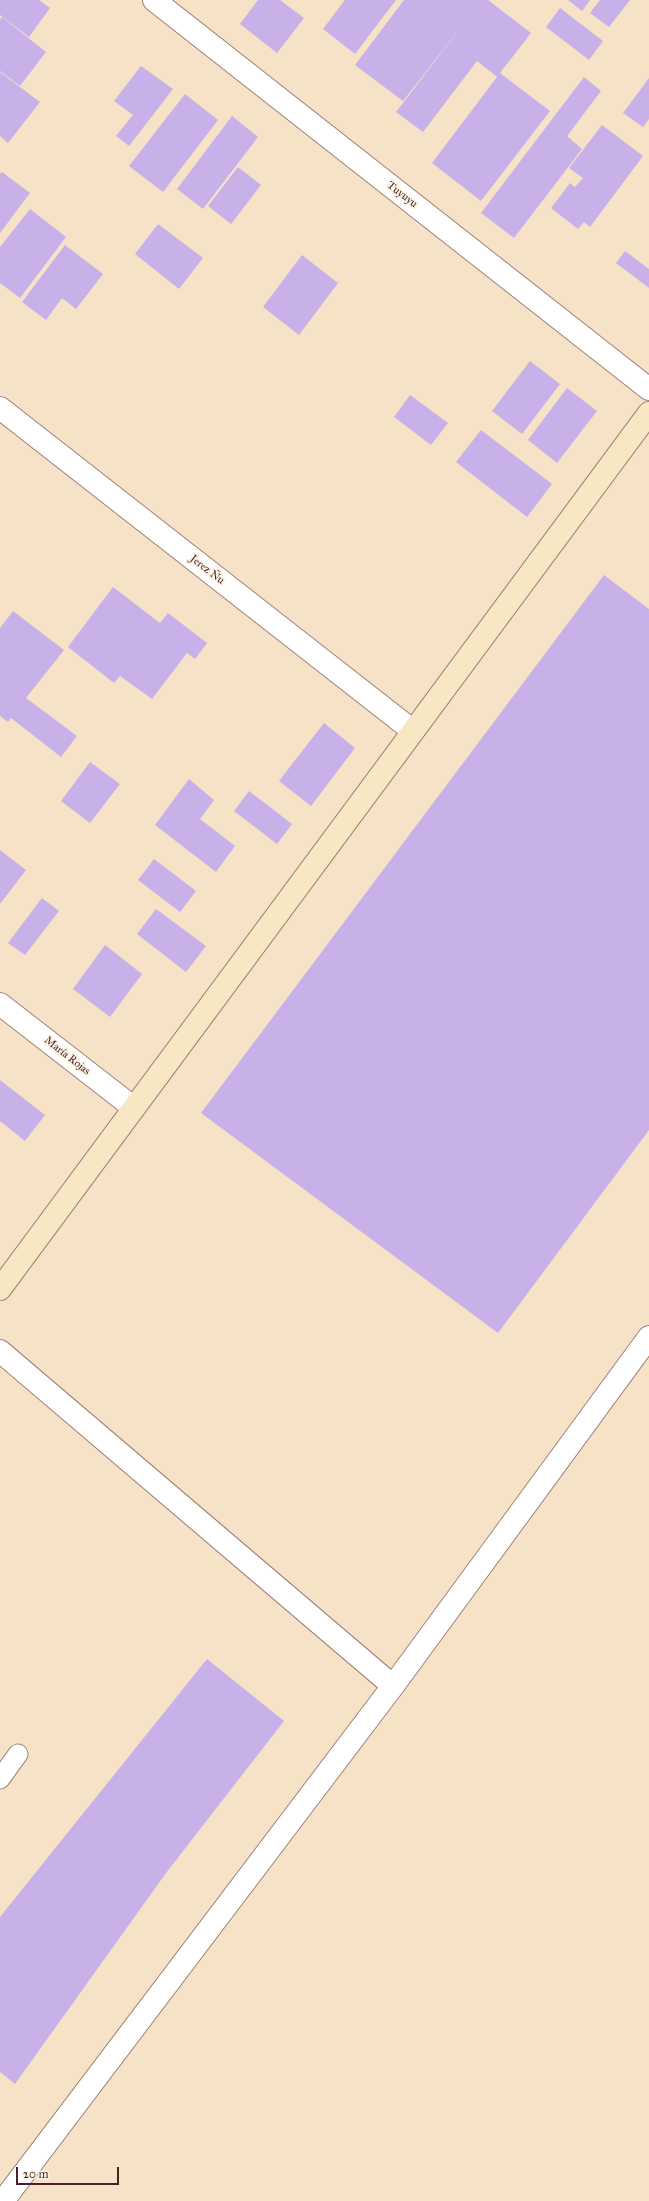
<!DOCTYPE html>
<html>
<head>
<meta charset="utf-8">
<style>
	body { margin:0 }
	#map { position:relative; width:649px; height:2201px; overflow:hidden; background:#f6e2c7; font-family:"IM FELL Great Primer",serif }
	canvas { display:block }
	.scale { position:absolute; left:16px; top:2167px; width:103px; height:18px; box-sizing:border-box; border:2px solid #4a1f2b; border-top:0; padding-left:5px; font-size:12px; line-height:14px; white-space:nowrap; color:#4a1f2b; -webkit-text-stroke:3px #fcf5e5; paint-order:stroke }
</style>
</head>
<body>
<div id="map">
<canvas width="649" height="2201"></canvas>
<div class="scale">20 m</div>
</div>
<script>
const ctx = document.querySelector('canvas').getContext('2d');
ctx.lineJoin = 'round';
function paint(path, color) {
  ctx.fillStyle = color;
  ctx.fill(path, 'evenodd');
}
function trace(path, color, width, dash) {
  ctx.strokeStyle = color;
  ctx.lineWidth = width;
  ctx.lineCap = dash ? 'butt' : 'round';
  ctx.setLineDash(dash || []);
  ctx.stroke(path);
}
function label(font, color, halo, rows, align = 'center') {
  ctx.font = font + ' "IM FELL Great Primer",serif';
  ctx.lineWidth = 4;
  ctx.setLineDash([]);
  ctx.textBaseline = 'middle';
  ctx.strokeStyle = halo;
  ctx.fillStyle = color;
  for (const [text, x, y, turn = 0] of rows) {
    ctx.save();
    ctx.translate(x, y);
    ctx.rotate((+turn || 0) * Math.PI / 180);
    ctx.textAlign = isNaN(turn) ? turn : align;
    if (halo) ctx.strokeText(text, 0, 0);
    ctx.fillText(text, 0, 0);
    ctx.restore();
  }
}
const building = new Path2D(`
	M0,0H39L50,8L29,37L0,15Z
	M258,0H280L304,18L277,53L240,24Z
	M345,0H396L355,54L323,29Z
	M404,0H488L531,33L500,73L550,111L481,201L432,163L497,77L477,61L423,132L396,112L469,17L403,101L355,65Z
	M568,0H590L582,11Z
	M600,0H630L609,27L590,13Z
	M560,8L603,41L589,60L546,27Z
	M2,17L46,52L20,86L0,71V20Z
	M141,66L173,89L129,146L116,136L133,115L114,101Z
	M0,72L40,102L8,143L0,136Z
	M584,77L601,91L567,136L582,149L514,238L481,213Z
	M649,78V119L643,127L623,113Z
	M185,94L218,120L163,192L129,166Z
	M232,116L258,137L203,209L177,189Z
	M602,125L643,156L590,227L584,222L578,229L551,208L570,183L575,187L583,178L569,168Z
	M238,167L261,185L231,224L208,206Z
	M2,172L30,193L0,233V174Z
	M30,209L66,237L20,298L0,283V247Z
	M158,224L203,258L179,289L135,254Z
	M65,245L103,274L76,309L62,298L46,320L22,302Z
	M625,251L649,269V288L616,263Z
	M302,255L338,283L299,335L263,307Z
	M530,361L560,384L522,434L492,411Z
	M567,388L597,411L557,463L528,440Z
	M410,395L448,423L431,445L394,417Z
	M481,430L552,484L527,517L456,462Z
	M604,575L649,609V1130L498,1333L201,1113Z
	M113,587L160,623L168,613L207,643L195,659L187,653L152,699L120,676L114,683L68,647Z
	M13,611L64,650L26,698L77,736L61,757L11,718L8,722L0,716V628Z
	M324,723L355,748L311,806L279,781Z
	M90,762L120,784L90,823L61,801Z
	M189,779L214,800L200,819L235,846L216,872L155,825Z
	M249,791L292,824L277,844L234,811Z
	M0,850L26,870L0,904Z
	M154,859L196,891L180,912L138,880Z
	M42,898L59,911L25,955L8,943Z
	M156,909L206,946L186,972L137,934Z
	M105,945L142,974L110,1017L73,989Z
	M0,1080L45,1115L25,1141L0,1121Z
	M207,1659L284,1721L166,1873L15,2084L0,2072V1917Z`);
const lane = new Path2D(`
	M0,1779L18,1754`);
const street = new Path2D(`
	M154,0L649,389
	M0,408L413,731
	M0,1004L134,1108
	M0,1351L393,1686
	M3,2201L393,1686L649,1337`);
const secondary = new Path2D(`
	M0,1289L649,413`);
const streetNames = [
	["Tuyuyu",402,195,38],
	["Jerez Ñu",207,570,38],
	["María Rojas",67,1056,38]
];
paint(building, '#c8b0e8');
trace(lane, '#a08079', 21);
trace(street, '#a08079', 24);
trace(secondary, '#a08079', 24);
trace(lane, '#fff', 19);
trace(street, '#fff', 22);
trace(secondary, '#f7e8c3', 22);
label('11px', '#4a1f2b', '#fcf5e5', streetNames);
</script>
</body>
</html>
